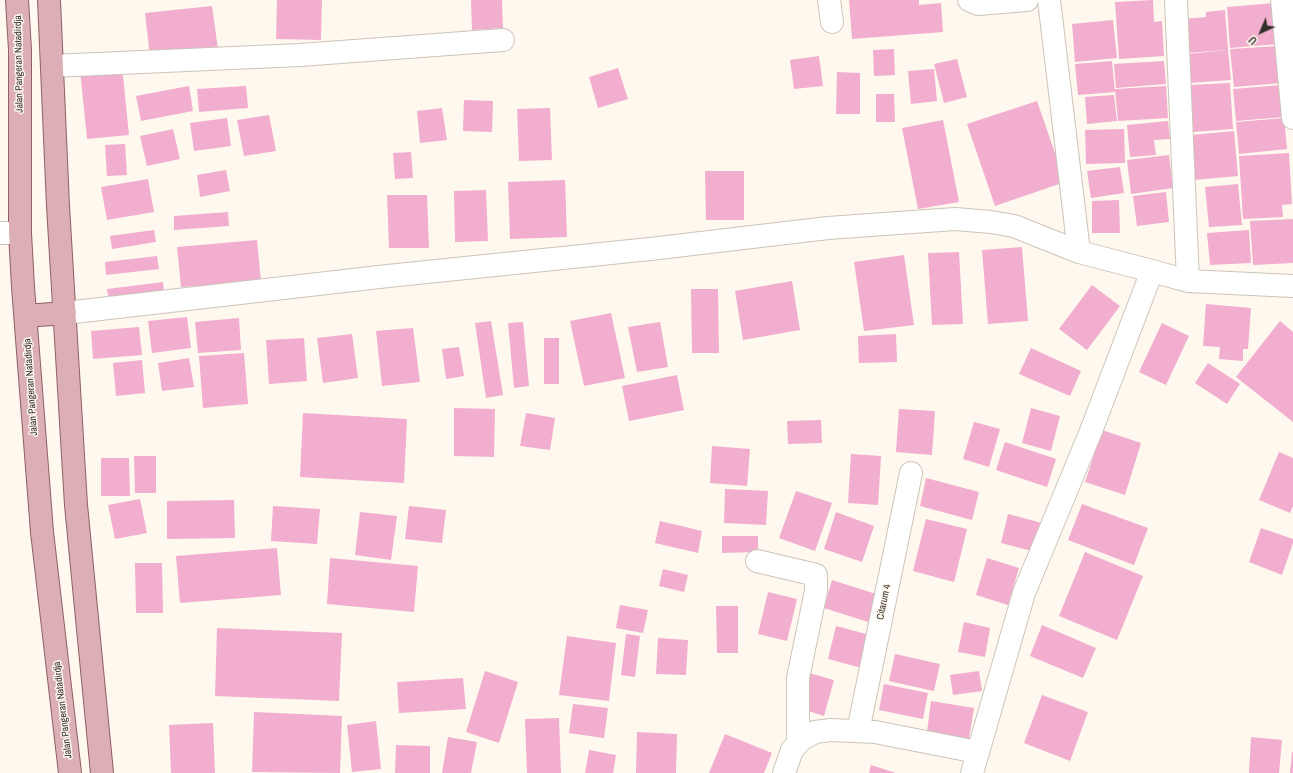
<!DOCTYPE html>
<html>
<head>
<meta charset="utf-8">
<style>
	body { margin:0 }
	#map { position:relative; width:1293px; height:773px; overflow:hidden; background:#fff8ef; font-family:"Archivo Narrow",sans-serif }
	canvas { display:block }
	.north { position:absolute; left:1241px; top:12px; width:40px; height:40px; -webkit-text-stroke:3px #fff8ef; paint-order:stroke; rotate:224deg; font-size:11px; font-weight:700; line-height:16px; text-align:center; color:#322e2a }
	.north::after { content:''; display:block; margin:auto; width:14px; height:18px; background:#322e2a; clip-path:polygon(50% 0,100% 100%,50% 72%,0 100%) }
</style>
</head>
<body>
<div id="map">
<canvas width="1293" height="773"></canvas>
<div class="north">U</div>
</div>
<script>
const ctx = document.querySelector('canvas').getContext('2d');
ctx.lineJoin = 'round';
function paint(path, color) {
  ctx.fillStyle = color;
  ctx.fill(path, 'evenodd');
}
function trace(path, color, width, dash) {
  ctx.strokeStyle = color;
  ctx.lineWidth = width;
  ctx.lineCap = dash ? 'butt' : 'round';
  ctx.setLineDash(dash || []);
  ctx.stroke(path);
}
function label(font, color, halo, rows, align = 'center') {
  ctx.font = font + ' "Archivo Narrow",sans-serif';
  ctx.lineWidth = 3;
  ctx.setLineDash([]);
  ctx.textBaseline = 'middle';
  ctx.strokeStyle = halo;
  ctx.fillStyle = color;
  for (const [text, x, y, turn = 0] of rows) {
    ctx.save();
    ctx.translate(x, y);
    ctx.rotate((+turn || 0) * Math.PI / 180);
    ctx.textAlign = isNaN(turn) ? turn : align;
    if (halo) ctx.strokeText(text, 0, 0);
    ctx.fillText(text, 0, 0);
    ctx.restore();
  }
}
const building = new Path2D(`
	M277,0H322L321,40L276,39Z
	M471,0H502L503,28L472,30Z
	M849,0H919V5L941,3L943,32L852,39Z
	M1153,0L1154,22L1162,21L1164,56L1119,59L1115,2Z
	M1274,3L1278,44L1230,48L1227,7Z
	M212,6L218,49L150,57L145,13Z
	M1225,10L1228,50L1186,53L1183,19L1206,17V12Z
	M1113,20L1117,58L1075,62L1072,24Z
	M1278,46L1281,83L1234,87L1230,49Z
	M894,49L895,75L874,76L873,50Z
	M1228,50L1231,80L1189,83L1187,54Z
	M819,56L823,86L794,89L790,60Z
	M957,59L967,97L944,103L934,64Z
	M1112,61L1115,92L1078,95L1075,64Z
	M1164,61L1166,84L1116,88L1114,64Z
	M122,66L129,135L87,139L80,70Z
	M618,68L628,99L598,108L589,77Z
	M934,69L937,101L911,104L908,71Z
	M837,72L860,73V114H836Z
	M1230,83L1233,129L1193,132L1190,85Z
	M1281,85L1284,117L1236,121L1233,89Z
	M189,86L193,111L141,121L136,96Z
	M246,86L248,108L199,112L197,89Z
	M1166,86L1168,118L1118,121L1115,89Z
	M876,94H894L895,122H876Z
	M1114,95L1117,121L1087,124L1085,97Z
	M464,100L493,101L492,132L463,131Z
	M1037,101L1065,182L995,206L967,124Z
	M442,108L447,140L420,143L417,111Z
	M550,108L552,160L519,161L517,109Z
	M269,115L276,151L244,156L237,120Z
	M227,118L231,146L194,151L190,123Z
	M1284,118L1287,149L1239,154L1236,122Z
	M943,120L959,202L918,209L902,128Z
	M1168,121L1170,139L1154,140L1156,155L1130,157L1127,125Z
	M173,129L180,159L147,166L140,136Z
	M1124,129L1125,163L1086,164L1085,130Z
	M1234,131L1238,176L1194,180L1191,135Z
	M125,144L127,175L107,176L105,145Z
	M411,152L413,178L395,179L393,153Z
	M1289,153L1292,204L1282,205L1283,217L1243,219L1239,156Z
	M1169,155L1173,188L1131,194L1127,160Z
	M1120,167L1124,193L1091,198L1087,171Z
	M226,170L230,191L200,197L197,175Z
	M705,171H744V220H706Z
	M148,179L154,212L107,220L101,187Z
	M565,180L567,237L510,239L508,182Z
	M1238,184L1242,225L1209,227L1205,187Z
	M486,190L488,241L455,242L454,191Z
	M1166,192L1169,222L1137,226L1133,196Z
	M387,195H427L429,248H389Z
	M1119,200L1120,233H1092V201Z
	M228,212L229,226L174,230V216Z
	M1293,219V263L1253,265L1250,221Z
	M154,230L156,242L112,249L110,236Z
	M1249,230L1251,263L1210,265L1207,233Z
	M257,240L261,281L181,287L177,247Z
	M1022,247L1028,321L988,324L982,250Z
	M959,252L963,324L932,325L928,253Z
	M904,255L914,325L864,331L854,262Z
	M157,256L159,269L106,275L105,262Z
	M792,281L800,330L743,340L735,291Z
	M163,282L164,295L109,301L107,289Z
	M1092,285L1120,306L1087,350L1059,329Z
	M691,289H718L719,353H692Z
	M1206,304L1251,308L1248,349H1243V361L1219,359L1220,347L1203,346Z
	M611,313L625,378L584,386L570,321Z
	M187,317L191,348L152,353L148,321Z
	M239,318L241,350L198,353L195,322Z
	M491,321L503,395L486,398L475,323Z
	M1280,321L1293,332V422L1236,377Z
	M523,322L529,386L514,388L508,323Z
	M660,322L668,367L637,372L628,327Z
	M1162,323L1189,336L1166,385L1139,372Z
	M139,327L142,355L93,359L91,331Z
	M413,328L420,382L382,386L376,331Z
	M352,334L358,378L323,383L317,338Z
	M896,334L897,362L859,363L858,336Z
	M304,338L307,381L269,384L266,340Z
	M544,338H559V384H544Z
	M459,347L464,376L446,379L442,349Z
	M1031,348L1081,371L1070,396L1019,374Z
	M244,353L248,404L203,408L199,356Z
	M189,358L194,387L162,391L158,363Z
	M142,360L145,393L116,396L113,363Z
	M1208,363L1240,384L1227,404L1195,383Z
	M677,375L684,410L629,421L622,386Z
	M454,408L495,409L494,457L454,456Z
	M1031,408L1060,416L1051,451L1022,443Z
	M899,409L935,411L932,455L896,452Z
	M303,413L407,419L404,483L300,477Z
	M526,413L555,418L550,450L520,446Z
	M821,420L822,443L788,444L787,421Z
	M974,422L1000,429L989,467L963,459Z
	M1102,430L1141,443L1125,495L1085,482Z
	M1005,442L1056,459L1047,487L996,470Z
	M712,446L750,449L747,486L710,483Z
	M1279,452L1293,458V506L1290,513L1259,500Z
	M851,454L881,456L878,505L848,503Z
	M134,456H156V493H135Z
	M101,458H129L130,496H101Z
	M926,478L979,492L972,520L920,506Z
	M725,489L768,491L766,525L724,523Z
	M796,491L832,503L815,551L779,538Z
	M140,499L147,533L115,539L108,505Z
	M234,500L235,538L167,539V501Z
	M1082,504L1148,528L1134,565L1068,540Z
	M273,506L320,509L317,544L271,541Z
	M409,506L446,510L442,543L405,539Z
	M360,512L397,516L391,560L355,555Z
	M836,512L874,526L862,562L824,549Z
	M1008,514L1042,523L1036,552L1001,543Z
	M926,519L967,529L954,582L913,571Z
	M660,521L702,531L698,553L655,543Z
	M1261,528L1293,539V543L1282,575L1249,562Z
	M722,536H758V552L722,553Z
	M277,548L281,595L180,603L176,556Z
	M1085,552L1143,576L1117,640L1059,616Z
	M330,558L418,566L414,612L327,604Z
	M987,558L1019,568L1008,605L976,595Z
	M135,563H162L163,613H136Z
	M663,569L688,575L684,592L659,586Z
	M832,580L876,594L868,622L824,608Z
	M768,592L797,599L787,641L758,634Z
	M620,605L648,610L643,633L616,628Z
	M716,606H738V653H717Z
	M964,622L990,628L985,657L958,652Z
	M1042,625L1096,648L1083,678L1030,656Z
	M836,626L870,635L862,668L828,659Z
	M217,628L342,633L339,701L215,696Z
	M626,634L640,636L635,677L621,675Z
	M567,636L616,643L609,701L559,695Z
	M658,638L688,640L686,675L656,674Z
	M895,654L940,664L934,691L889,681Z
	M485,671L518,682L499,743L466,732Z
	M979,671L982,691L953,695L950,675Z
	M809,673L834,680L824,716L799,708Z
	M463,678L466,709L399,713L397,682Z
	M884,684L928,693L923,719L879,710Z
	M1042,695L1088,712L1070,761L1024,743Z
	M931,701L974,708L969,739L927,732Z
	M573,704L608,708L604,738L569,733Z
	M254,712L342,716L340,773L252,772Z
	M559,718L561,773H527L525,719Z
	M376,721L381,769L352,772L347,725Z
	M213,723L215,773H171L169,725Z
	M637,732L677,734L676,773H636Z
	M725,734L772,753L764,773H709Z
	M448,737L477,742L471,773H442Z
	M1251,737L1282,740L1279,773H1249Z
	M396,745L430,746V773H395Z
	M589,750L616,755L613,773H585Z
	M1292,752H1293V773H1290Z
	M871,765L896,773H869Z`);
const minor = new Path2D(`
	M829,0L832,22
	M969,0L978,4L1027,0
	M1049,0L1079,252
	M1176,0L1188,281
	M1282,0L1293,118
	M52,66L300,55L503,40
	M0,233H20
	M65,313L388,276L650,249L828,228L955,219L991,222L1014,226L1079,252L1152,271L1188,281L1293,286
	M757,561L816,575V591L798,678V743
	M858,731L911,473
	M784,773L792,750L802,739L815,732L831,730L875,732L977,752
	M972,773L1024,593L1091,431L1152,271`);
const primary = new Path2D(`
	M17,0L20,50V233L23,287L42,532L70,773
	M49,0L58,206L76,505L102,773
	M26,316L65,313`);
const streetNames = [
	["Jalan Pangeran Natadirdja",19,64,-91],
	["Jalan Pangeran Natadirdja",31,387,-94],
	["Citarum 4",884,602,-78],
	["Jalan Pangeran Natadirdja",63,710,-97]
];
paint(building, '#f2aece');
trace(minor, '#ccc4b9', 24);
trace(primary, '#915f65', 24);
trace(minor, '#fff', 22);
trace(primary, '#dcafb6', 22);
label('10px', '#322e2a', '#fff8ef', streetNames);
</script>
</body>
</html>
